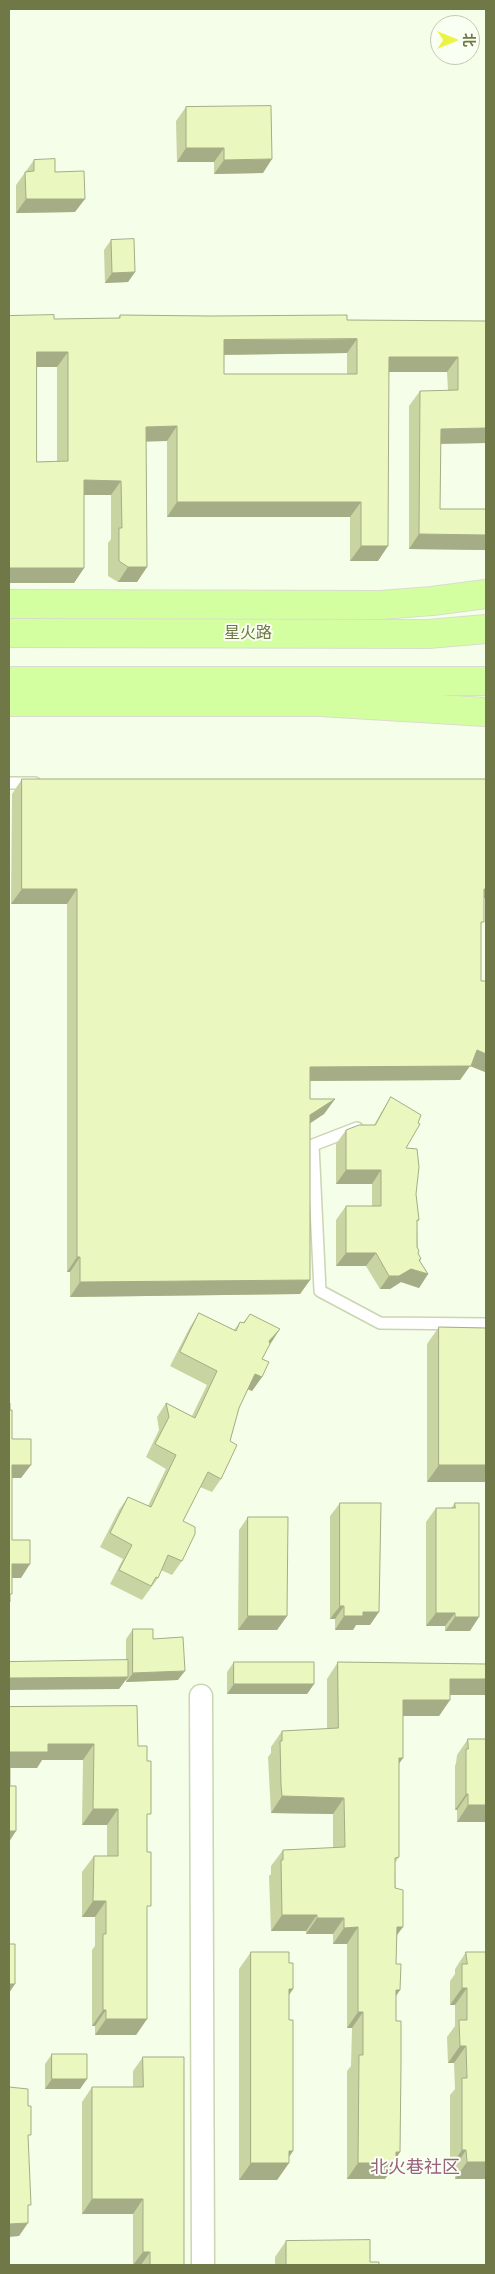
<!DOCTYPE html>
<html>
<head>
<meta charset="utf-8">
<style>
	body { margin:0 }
	#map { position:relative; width:495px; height:2274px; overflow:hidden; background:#f5fee9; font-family:"PT Sans","Noto Sans SC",sans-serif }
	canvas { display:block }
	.frame { position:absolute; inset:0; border:10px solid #6f7846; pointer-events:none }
	.north { position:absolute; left:430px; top:15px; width:50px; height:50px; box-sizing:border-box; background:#f9fff2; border:1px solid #c2c9ad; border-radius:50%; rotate:90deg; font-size:14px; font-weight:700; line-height:20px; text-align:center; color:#6f7846 }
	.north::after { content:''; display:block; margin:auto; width:18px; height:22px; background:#ecf343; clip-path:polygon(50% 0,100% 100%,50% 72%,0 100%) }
</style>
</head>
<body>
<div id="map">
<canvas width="495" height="2274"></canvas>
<div class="frame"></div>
<div class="north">北</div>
</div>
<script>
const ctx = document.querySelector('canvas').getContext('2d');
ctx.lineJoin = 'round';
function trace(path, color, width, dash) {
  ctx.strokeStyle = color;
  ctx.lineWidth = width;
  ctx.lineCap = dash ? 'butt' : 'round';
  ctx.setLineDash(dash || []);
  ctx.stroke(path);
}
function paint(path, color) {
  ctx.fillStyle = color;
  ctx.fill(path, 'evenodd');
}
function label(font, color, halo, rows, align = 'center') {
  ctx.font = font + ' "PT Sans","Noto Sans SC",sans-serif';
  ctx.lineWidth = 4;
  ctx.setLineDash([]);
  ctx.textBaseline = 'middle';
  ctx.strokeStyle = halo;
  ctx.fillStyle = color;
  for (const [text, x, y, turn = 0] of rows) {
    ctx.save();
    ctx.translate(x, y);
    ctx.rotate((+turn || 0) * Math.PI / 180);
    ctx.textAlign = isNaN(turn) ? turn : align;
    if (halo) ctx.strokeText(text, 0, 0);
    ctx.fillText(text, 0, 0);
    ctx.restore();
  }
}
const lane = new Path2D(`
	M9,783H35
	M357,1128L313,1145L320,1291L380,1323L486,1324`);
const street = new Path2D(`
	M201,1696L203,2265`);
const primary = new Path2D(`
	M9,604L381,605L432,601L486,594
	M9,633L428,634L486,629
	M9,681H486
	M9,702H320L486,712`);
const wall = new Path2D(`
	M186,107L263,173L214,174V162H177L176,121Z
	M34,160L55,172L75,212L16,213V185Z
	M111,240L135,272L128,282L105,283L104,250Z
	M120,315L347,320L486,321V443L441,444L440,509H486V550L409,549V406L420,391H448L447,372H389L378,561H350V517H167V441H146L147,567L137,582H118L108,576V543L111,539V495H84V568L74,583H9V316L54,319L118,318ZM347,353V374H224V355ZM37,367H57V461L37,462Z
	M22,779L484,899L481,927V981L485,1072L470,1066L460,1080L310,1081V1099H335L324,1114L310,1123V1280L300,1294L70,1297V1272H67V904H11L12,794Z
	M391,1097L406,1148L416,1194L419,1220L417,1222L418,1253L420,1261L428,1274L419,1288L401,1282L390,1289H380L366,1266H336V1220L346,1206H372V1184H336V1144L346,1130L374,1125L382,1111Z
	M199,1313L234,1330L240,1322L243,1323L250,1314L270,1344L262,1359V1377L252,1391L248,1389L239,1408L230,1441L221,1479L212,1492L200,1487L183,1521L182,1561L172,1575L161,1570L158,1578L142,1600L110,1584L123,1559L100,1547L119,1510L128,1497L148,1506L166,1469L146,1457L159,1430L157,1417L166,1403L192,1416L207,1385L170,1366L190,1327Z
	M439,1327L486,1328V1482H427V1344Z
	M340,1503L370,1625H356L353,1630H335V1619H330V1516Z
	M455,1503L470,1631H445V1626H426V1522L436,1508H451Z
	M248,1517L287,1616L277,1630H238L239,1530Z
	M133,1629L153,1639L178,1680L126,1682V1679L119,1689L126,1660V1639Z
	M234,1662L314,1684L307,1694H227V1672Z
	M338,1662L486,1664V1695H450V1700L439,1716H403V1758L399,1764V1857L395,1863L397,1935L396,1964L400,1990L396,1996V2021L400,2152L396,2158V2163L385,2179H347V2071L351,2066L352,2028H347V1944H333V1934H306V1931H271L269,1876L271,1874V1866L283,1850L333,1848V1814L271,1813L268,1757L271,1753V1747L282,1731L327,1729V1679Z
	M9,1707L138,1746L147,1819V2019L136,2035H95V2026H92V1950L95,1946V1917H82V1872L94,1856H107V1825H82L83,1760H42L37,1768H10Z
	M468,1739L486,1822H457V1810H455V1766L456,1763L457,1755Z
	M251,1952L289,1995V2020L293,2151L289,2157V2163L277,2180H239V1969Z
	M466,1952H486V2179H455V2167H450V2095L455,2089L454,2063H448L447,2037L455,2026V2005H450V1981L455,1974V1969Z
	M52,2054L80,2089H45V2064Z
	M143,2057L184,2265H133V2214H82V2102L92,2087H133V2071Z
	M286,2241L370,2262L379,2265H275V2257Z`);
const shadedWall = new Path2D(`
	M186,148H224L214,162H177Z
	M272,159L263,173L214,174L224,160Z
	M26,199H85L75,212L16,213Z
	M135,272L128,282L105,283L112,273Z
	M357,339L347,353L213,355L224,340Z
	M37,352H68L57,367H27Z
	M389,357H458L447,372H378Z
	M177,426L167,441L135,442L146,427Z
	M486,428V443L430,444L441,429Z
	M84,480L121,481L111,495H74Z
	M177,502H361L350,517H167Z
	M419,534L486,535V550L409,549Z
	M361,546H388L378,561H350Z
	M128,567H147L137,582H118Z
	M9,568H84L74,583H9Z
	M22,889H77L67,904H11Z
	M484,889H486V896L481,903Z
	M477,1050L486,1054V1070L485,1072L470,1066L460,1080L300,1081L310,1067Z
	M335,1099L324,1114L300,1130L310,1115Z
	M346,1170H381L372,1184H336Z
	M346,1253H376L366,1266H336Z
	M77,1257H80L70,1272H67Z
	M421,1259L414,1270L428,1274L419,1288L401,1282L390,1289H380L389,1276Z
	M310,1280L300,1294L70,1297L80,1282Z
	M280,1329L271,1343L260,1354L269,1341Z
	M255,1374L262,1377L252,1391L245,1388Z
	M12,1465H31L21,1478H9Z
	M439,1465H486V1482H427Z
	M12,1564H30L21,1578H9Z
	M340,1606H344L335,1619H330Z
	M363,1612H379L370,1625H356L353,1630H335L344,1616Z
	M436,1613H455L445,1626H426Z
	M248,1616H287L277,1630H238Z
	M455,1617H479L470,1631H445Z
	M185,1671L178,1680L126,1682L133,1673Z
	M128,1677L119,1689L9,1690V1678Z
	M450,1679H486V1695H439Z
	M234,1684H314L307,1694H227Z
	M403,1700H450L439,1716H391Z
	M48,1744H94L83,1760H42L37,1768H9L10,1752Z
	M399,1758H403L391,1774Z
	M466,1794H468L457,1810H455Z
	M282,1796L344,1798L333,1814L271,1813Z
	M468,1805H486V1822H457Z
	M93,1809H118L107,1825H82Z
	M9,1831H16L9,1842Z
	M93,1901H106L95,1917H82Z
	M282,1915H317L306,1931H271Z
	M317,1918H344L333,1934H306Z
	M358,1927L347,1944H333L344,1928Z
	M397,1927H403L391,1943Z
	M9,1984H15L9,1993Z
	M462,1988H467L455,2005H450Z
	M289,1989H293L282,2006Z
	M396,1990H400L389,2006Z
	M103,2010H106L95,2026H92Z
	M358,2012H363L352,2028H347Z
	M106,2019H147L136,2035H95Z
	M460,2046H466L454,2063H448Z
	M52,2079H87L80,2089H45Z
	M462,2150H466L455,2167H450Z
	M289,2151H293L285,2163H289L277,2180H239L251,2163Z
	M396,2152H400L393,2163H396L385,2179H347L358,2163Z
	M467,2162H486V2179H455Z
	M92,2199H143L133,2214H82Z
	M28,2223L19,2236L9,2237V2224Z
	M143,2252H150L141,2265H133Z`);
const building = new Path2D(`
	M271,106L272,159L224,160V148H186V107Z
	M55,159V172L84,171L85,199H26L25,172L34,171V160Z
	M134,239L135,272L112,273L111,240Z
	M54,315V319L120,318V315L210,316L347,315V320L486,321V428L441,429L440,509H486V535L419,534L420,391L458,390V357H389L388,546H361V502H177V426L146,427L147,567H128L119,561V528H122L121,481L84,480V568H9V316ZM357,339V374H224V340ZM37,352H68V461L37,462Z
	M22,779H486V889H484V922H481V981H486V1054L477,1050L471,1066L310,1067V1099H335L310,1115V1280L80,1282V1257H77V889H22Z
	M391,1097L421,1115L418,1123L420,1124L406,1148L417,1149L419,1167L416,1194L419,1220H417V1247L419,1251L418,1253L421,1259L419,1260L428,1274L411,1269L399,1276H389L376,1253H346V1206H381V1170H346V1130L359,1125H375Z
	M199,1313L236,1331L240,1322L244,1323L250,1314L280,1329L269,1341L270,1344L262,1359L269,1362L262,1377L255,1374L239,1408L230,1441L237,1445L221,1479L208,1472L183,1521L195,1527V1534L182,1561L168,1555L158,1578L156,1577L151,1586L119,1570L132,1545L110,1533L128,1497L151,1507L176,1455L155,1444L169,1417L166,1403L195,1418L217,1371L180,1352Z
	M439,1327L486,1328V1465H439Z
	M9,1403H10V1410H12V1439H31V1465H12V1540H30V1564H12V1594H10V1602H9Z
	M340,1503H381L379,1612H363V1616H344V1606H340Z
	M455,1503H479V1617H455V1613H436V1508H455Z
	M248,1517H288L287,1616H248Z
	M133,1629H153V1639L183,1637L185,1671L133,1673Z
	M128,1660V1677L9,1678V1662Z
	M234,1662H314V1684H234Z
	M338,1662L486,1664V1679H450V1700H403V1758H399V1857L395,1858V1888L403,1890V1927H397L396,1964H401L400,1990H396V2021H401V2064L400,2152H396V2163H358L359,2055H363V2012H358V1927L344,1928V1918H317V1915H282L281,1860H283V1850L345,1847L344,1798L282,1796L281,1785L280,1741H282V1731L338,1728Z
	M137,1706L138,1746H147V1761H151V1814H147V1852H151V1906H147V2019H106V2010H103V1934H106V1901H93L94,1856H118V1809H93L94,1744H48V1752H10V1786H16V1831H9V1707Z
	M468,1739H486V1805H468V1794H466V1749H468Z
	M9,1944H15V1984H9Z
	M251,1952H289V1963H293V1989H289V2020H293V2151H289V2163H251Z
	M466,1952H486V2162H467L466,2150H462V2078H467L466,2046H460L459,2020H467V1988H462V1964H467Z
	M52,2054H87V2079H52Z
	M143,2057H184V2265H150V2252H143V2199H92V2087H143Z
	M9,2087L28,2089V2106H31V2135H28L31,2205H28V2223L9,2224Z
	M370,2240V2262H379V2265H286V2241Z`);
const streetNames = [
	["星火路",248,633]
];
const neighbourhoodNames = [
	["北火巷社区",415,2168]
];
trace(lane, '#cbd5b0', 14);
trace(street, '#cbd5b0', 25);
trace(primary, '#dadccf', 30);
trace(lane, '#fff', 11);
trace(street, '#fff', 22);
trace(primary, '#d4ffa0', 28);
paint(wall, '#c9d4a3');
paint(shadedWall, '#a4ad85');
paint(building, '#eaf7be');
trace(building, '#a4ad85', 1);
label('16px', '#6f7846', '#f9fff2', streetNames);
label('18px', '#99617d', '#f9fff2', neighbourhoodNames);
</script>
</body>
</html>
